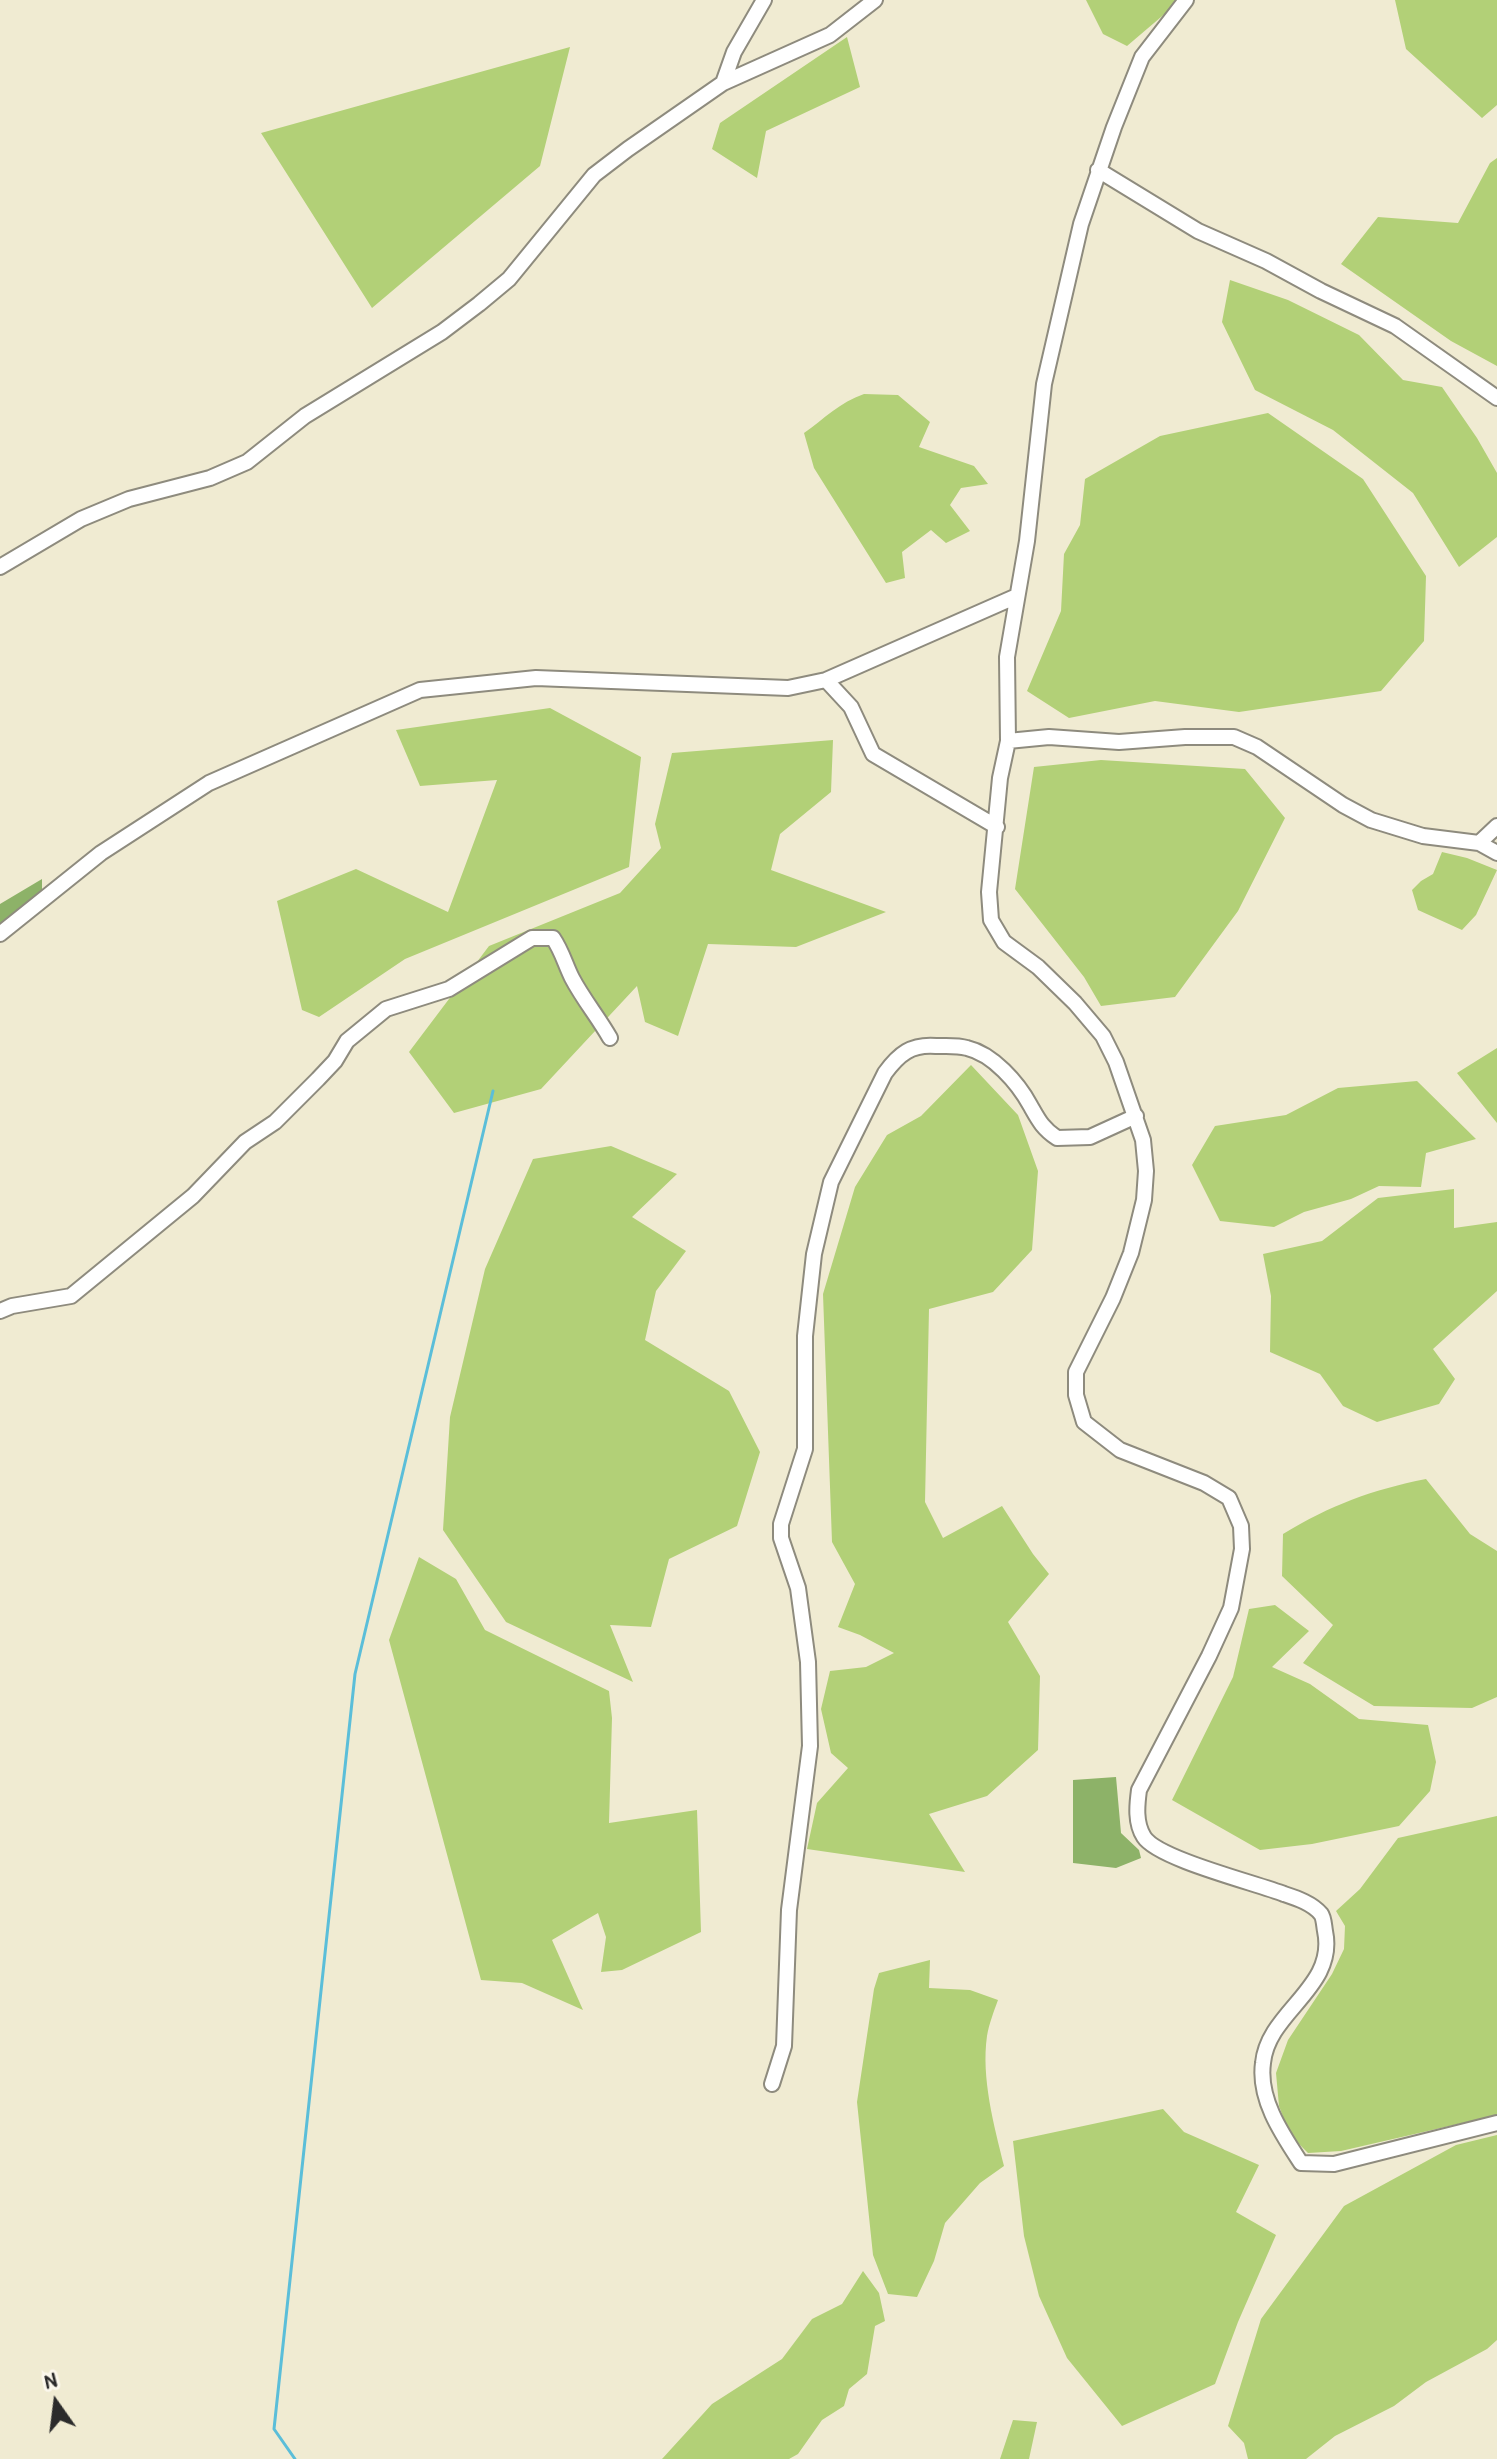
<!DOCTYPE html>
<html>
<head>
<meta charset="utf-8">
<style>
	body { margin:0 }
	#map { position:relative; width:1497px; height:2459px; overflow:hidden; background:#f0ebd2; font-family:"Patrick Hand",sans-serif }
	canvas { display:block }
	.north { position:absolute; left:16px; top:2363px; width:80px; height:80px; -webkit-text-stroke:6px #fbf7ec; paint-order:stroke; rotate:346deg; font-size:22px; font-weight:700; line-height:32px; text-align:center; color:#2b2b2b }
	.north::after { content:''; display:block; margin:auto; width:28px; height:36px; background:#2b2b2b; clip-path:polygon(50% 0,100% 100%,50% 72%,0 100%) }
</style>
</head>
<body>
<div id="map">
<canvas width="1497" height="2459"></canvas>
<div class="north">N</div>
</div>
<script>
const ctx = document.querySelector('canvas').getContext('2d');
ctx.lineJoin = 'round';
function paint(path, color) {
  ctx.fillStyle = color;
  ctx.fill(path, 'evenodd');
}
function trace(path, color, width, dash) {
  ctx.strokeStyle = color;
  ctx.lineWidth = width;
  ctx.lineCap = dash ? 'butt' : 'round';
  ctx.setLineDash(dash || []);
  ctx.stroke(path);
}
const green = new Path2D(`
	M1086,0H1181L1127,46L1103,34Z
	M1395,0H1497V105L1482,118L1406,49Z
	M847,37L860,87L766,131L757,178L712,149L720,123Z
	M570,47L540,166L372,308L261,133Z
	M1497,158V366L1451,341L1341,264L1378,217L1458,223L1490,163Z
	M1230,280L1288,300L1359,335L1403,380L1442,387L1477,438L1497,473V537L1459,567L1413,493L1333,430L1255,390L1222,322Z
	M864,394L898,395L930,422L919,447L974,466L988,484L961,488L950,505L970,531L946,543L931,530L902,552L905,578L886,583L814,468L804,433C824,419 840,402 864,394Z
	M1268,413L1363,479L1426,576L1424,641L1381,691L1239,712L1155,701L1069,718L1027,691L1061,611L1064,554L1080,525L1085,479L1160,436Z
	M550,708L641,757L629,867L405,959L319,1017L302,1010L277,901L356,869L448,912L497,780L420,786L396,730Z
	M833,740L831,792L780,834L771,870L886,912L796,947L708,944L678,1036L645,1022L637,986L541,1089L454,1113L409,1052L489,946L620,893L661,848L655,824L672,753Z
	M1101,760L1245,769L1285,818L1238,911L1175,997L1101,1006L1084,977L1015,889L1034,767Z
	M1442,852L1467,858L1497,870L1476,915L1462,930L1418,910L1412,890L1421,881L1433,874Z
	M1497,1048V1123L1457,1073Z
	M971,1065L1018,1115L1038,1171L1032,1250L993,1292L929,1309L925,1502L943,1538L1002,1506L1033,1554L1049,1574L1008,1622L1040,1676L1038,1750L987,1796L929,1814L965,1872L807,1849L817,1803L848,1768L831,1753L821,1709L830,1671L866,1667L894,1653L860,1635L838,1627L855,1584L832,1542L823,1294L855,1187L887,1135L921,1116Z
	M1417,1081L1476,1139L1426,1153L1421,1187L1379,1186L1351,1199L1304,1212L1274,1227L1220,1221L1192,1165L1215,1126L1286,1115L1338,1088Z
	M611,1146L677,1174L632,1217L686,1251L656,1291L645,1340L729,1391L760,1452L737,1526L669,1559L651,1627L610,1625L633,1682L506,1622L443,1530L450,1417L485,1269L533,1159Z
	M1454,1189V1228L1497,1222V1291L1433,1349L1455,1379L1439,1404L1377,1422L1343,1406L1320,1374L1270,1352L1271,1296L1263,1254L1322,1241L1378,1198Z
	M1426,1479L1470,1534L1497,1551V1697L1472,1708L1374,1706L1303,1663L1333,1625L1282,1576L1283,1534C1331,1505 1371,1490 1426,1479Z
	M419,1557L456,1579L485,1630L609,1691L612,1718L609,1823L697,1810L701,1932L622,1970L601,1972L606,1937L598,1913L552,1940L583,2010L522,1983L481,1980L389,1640Z
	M1275,1605L1309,1631L1272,1667L1310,1684L1359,1719L1428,1725L1436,1762L1430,1791L1399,1826L1312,1844L1260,1850L1172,1800L1233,1677L1249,1609Z
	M1497,1816V2115L1341,2151L1308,2153L1290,2135L1279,2106L1276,2073L1288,2040L1332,1974L1344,1949L1345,1926L1336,1911L1360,1889L1398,1838Z
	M930,1960L929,1988L970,1990L998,2000C994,2011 989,2024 987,2036C981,2078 994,2125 1004,2166L980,2183L945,2223L934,2261L917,2297L888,2294L873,2255L857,2102L874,1989L879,1973Z
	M1163,2109L1184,2132L1259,2165L1236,2212L1276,2235L1238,2322L1215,2384L1122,2426L1067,2358L1039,2296L1024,2236L1013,2141Z
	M1497,2135V2340L1487,2349L1426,2382L1394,2406L1335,2436L1306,2459H1248L1244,2443L1228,2426L1261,2319L1344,2206L1456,2145Z
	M863,2271L879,2293L885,2321L875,2326L867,2374L849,2389L844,2406L822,2420L798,2454L789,2459H662L712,2404L782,2359L812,2319L842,2304Z
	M1013,2420L1037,2422L1029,2459H1000Z`);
const forest = new Path2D(`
	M42,879V893L0,928V904Z
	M1116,1777L1121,1833L1139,1850L1141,1858L1116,1868L1073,1863V1780Z`);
const stream = new Path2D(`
	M295,2459L274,2429L355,1674L493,1091`);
const minor = new Path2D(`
	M1186,0L1142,57L1114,127L1081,224L1044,384L1027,541L1007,657L1008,741L1000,778L989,892L991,920L1004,942L1038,967L1075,1003L1103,1036L1116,1062L1143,1140L1146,1171L1144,1200L1131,1253L1113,1298L1076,1372V1395L1084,1422L1120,1450L1204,1483L1229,1498L1241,1526L1242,1549L1231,1608L1209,1656L1139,1790C1137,1805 1135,1823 1144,1837C1158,1859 1256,1883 1284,1894C1296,1898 1312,1903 1321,1914C1324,1918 1324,1926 1325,1931C1337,1988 1268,2011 1263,2063C1258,2099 1282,2134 1301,2163L1334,2164L1497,2123
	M723,83L734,52L764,0
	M1098,170L1198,231L1266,261L1321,291L1395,326L1497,398
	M0,567L81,519L129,499L210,478L247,462L305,416L442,332L479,304L509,279L594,175L628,149L723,83L830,35L875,0
	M826,680L851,707L873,754L997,827
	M1008,741L1049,737L1119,742L1185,737H1234L1257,747L1343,805L1371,820L1423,836L1479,843L1497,853
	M1479,843L1497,826
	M0,934L101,853L209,783L420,690L536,678L788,688L826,680L1017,596
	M0,1311L12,1306L71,1296L193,1196L245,1142L275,1122L318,1079L335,1061L347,1041L386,1009L449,989L532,938H553C562,951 565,964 572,978C583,999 598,1017 610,1038
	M772,2084L784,2046L789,1910L810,1746L808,1662L798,1588L781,1538V1524L805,1449V1336L814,1254L831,1182L885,1073C899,1054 911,1044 936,1046C946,1046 957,1045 967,1048C993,1054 1018,1083 1030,1105C1038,1119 1042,1128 1057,1138L1090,1137L1136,1116`);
paint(green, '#b2d077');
paint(forest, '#8db268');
trace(stream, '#5bbed9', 3);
trace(minor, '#8e8b7e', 18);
trace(minor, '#fff', 14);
</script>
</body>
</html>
